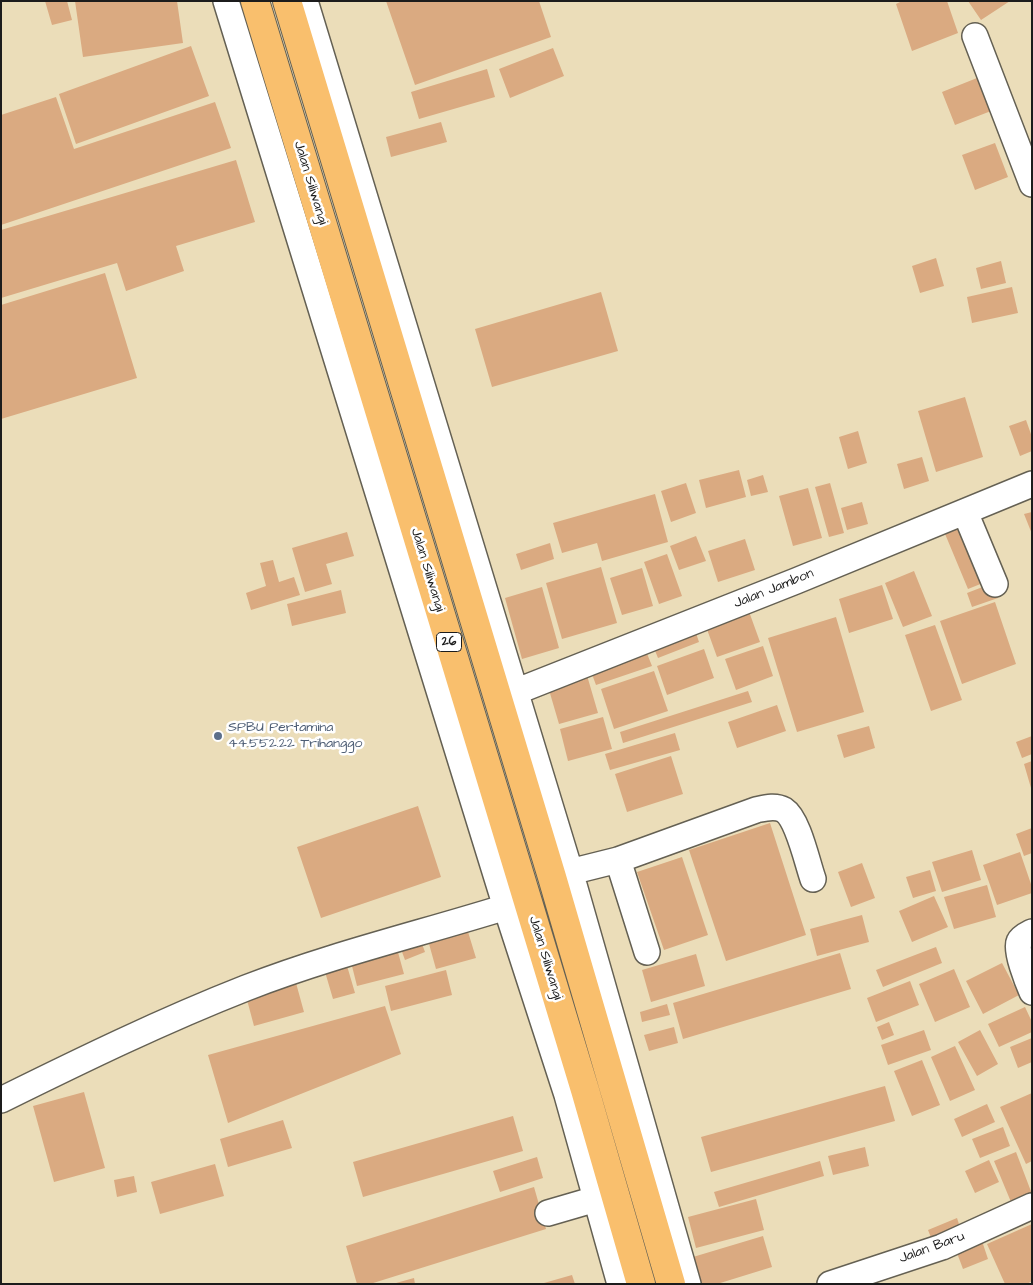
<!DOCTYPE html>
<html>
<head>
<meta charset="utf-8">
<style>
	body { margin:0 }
	#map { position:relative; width:1033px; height:1285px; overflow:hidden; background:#ebddb9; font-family:"Architects Daughter",sans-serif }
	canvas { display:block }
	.frame { position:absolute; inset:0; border:2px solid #1c1c1c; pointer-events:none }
</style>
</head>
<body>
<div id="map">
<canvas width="1033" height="1285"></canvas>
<div class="frame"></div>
</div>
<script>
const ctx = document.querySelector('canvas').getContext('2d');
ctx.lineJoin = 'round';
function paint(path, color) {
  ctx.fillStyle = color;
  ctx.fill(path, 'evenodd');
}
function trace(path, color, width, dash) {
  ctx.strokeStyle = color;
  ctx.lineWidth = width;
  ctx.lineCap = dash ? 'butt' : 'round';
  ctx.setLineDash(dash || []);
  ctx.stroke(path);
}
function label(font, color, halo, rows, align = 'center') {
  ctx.font = font + ' "Architects Daughter",sans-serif';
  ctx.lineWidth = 5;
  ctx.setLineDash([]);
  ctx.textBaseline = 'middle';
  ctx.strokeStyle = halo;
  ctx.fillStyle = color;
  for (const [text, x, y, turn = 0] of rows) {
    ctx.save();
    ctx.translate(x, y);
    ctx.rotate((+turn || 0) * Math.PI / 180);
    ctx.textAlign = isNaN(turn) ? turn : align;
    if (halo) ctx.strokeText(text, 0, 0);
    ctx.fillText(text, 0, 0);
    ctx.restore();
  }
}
const building = new Path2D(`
	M45,1H67L72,20L52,25Z
	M75,1H177L183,43L83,57Z
	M386,1H539L551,37L415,85Z
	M902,1H947L958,33L912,51L896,4Z
	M968,1H1010L981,20Z
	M191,46L209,96L76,144L59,94Z
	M553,48L564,76L510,98L499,69Z
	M487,69L495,97L419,119L411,92Z
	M977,78L991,111L955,125L942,92Z
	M56,97L74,149L215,102L231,148L1,225V115Z
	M441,122L447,142L391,157L386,137Z
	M995,143L1008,177L975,190L962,155Z
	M236,160L255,222L176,246L184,271L126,291L117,263L1,298V230Z
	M936,258L944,286L920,293L912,266Z
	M1001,261L1006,283L981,289L976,268Z
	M105,273L137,378L1,419V305Z
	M1012,287L1018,313L972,323L967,297Z
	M601,292L618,351L492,387L475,329Z
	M965,397L983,457L936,472L918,411Z
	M1026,420L1032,437V451L1020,456L1009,426Z
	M858,431L867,463L848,469L839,437Z
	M922,457L929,481L904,489L897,464Z
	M739,470L746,497L706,508L699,480Z
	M763,475L768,492L751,496L747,480Z
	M686,483L696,513L671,522L661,491Z
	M830,483L844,533L829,537L815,487Z
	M808,488L822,538L793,546L779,496Z
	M655,494L668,542L602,561L597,543L562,553L553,523Z
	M862,502L868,524L847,530L841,508Z
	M1032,512V534L1024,514Z
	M963,521L988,581L968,589L943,529Z
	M347,532L354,556L326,564L332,584L305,592L292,548Z
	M696,536L706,561L679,570L670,546Z
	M745,539L755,570L718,582L708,551Z
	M550,543L554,559L521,570L516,554Z
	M667,554L682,596L659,604L644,562Z
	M273,560L279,582L294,577L300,595L251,610L246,593L266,586L260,563Z
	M601,567L617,623L562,639L546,583Z
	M642,568L653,606L622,615L610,578Z
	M914,571L932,616L903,627L885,583Z
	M993,583L998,598L972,607L967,593Z
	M882,585L893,619L849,633L839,599Z
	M542,587L559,648L522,659L505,598Z
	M341,590L346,613L292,626L287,604Z
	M995,602L1016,664L962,684L940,621Z
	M747,606L760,642L717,657L704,621Z
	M836,617L864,712L797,732L768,638Z
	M935,625L962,700L931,711L905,635Z
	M694,627L699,642L658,658L652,643Z
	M644,646L652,666L596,685L589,666Z
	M763,646L773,676L736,690L725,659Z
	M704,649L714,678L667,695L657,666Z
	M654,671L668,711L614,729L601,689Z
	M586,672L598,713L559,724L547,683Z
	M748,691L752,702L623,743L620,732Z
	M777,705L786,731L737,748L728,722Z
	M603,717L612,749L568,761L560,729Z
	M869,726L875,748L844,758L837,735Z
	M675,733L680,750L610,770L605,754Z
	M1032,736V754L1022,758L1016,742Z
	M671,756L683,794L627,812L615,774Z
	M1032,761V788H1031L1024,764Z
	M418,806L441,877L321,918L297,847Z
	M770,823L806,935L726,961L689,850Z
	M1032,828V853L1024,856L1016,834Z
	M972,850L981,880L942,892L932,862Z
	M1020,852L1032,887V893L997,905L983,865Z
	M682,857L708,935L664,950L637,872Z
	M862,863L875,898L851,907L838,872Z
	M930,870L936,891L913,898L906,877Z
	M987,885L996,917L954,929L944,897Z
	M934,896L948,927L912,942L899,911Z
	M862,915L869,942L817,956L810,929Z
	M465,922L476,958L436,969L426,933Z
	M418,933L425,952L405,960L398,941Z
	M396,945L404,974L357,986L350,958Z
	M936,947L942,963L883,987L876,970Z
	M840,953L851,989L683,1039L673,1003Z
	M696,954L705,986L651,1002L642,970Z
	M345,959L355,993L333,999L323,965Z
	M1002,963L1019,995L983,1014L966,981Z
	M954,969L970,1007L935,1022L919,984Z
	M446,970L452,995L391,1011L385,986Z
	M910,981L919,1005L876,1022L867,998Z
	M296,983L304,1012L254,1026L246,996Z
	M667,1004L670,1015L642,1022L640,1012Z
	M385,1006L401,1054L228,1123L208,1055Z
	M1025,1007L1032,1022V1032L999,1047L988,1024Z
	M889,1022L894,1035L882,1040L877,1027Z
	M674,1027L678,1043L649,1051L644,1035Z
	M924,1030L931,1050L888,1065L881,1045Z
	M980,1030L998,1064L977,1076L958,1042Z
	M1032,1038V1062L1018,1068L1010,1047Z
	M955,1046L975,1090L950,1101L931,1057Z
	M922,1060L940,1105L912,1116L894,1071Z
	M885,1086L895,1121L711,1172L701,1137Z
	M84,1092L105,1168L54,1182L33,1106Z
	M1032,1093V1161L1026,1164L1000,1107Z
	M987,1104L995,1122L962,1137L954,1119Z
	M513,1116L523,1151L363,1197L353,1162Z
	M283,1120L292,1148L228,1167L220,1139Z
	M1003,1127L1010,1146L980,1158L972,1139Z
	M865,1147L869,1166L833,1175L828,1156Z
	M1016,1152L1032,1194L1011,1202L994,1161Z
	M537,1157L543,1178L500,1192L493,1171Z
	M989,1160L999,1182L975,1193L965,1171Z
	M820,1161L824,1176L719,1207L714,1192Z
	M215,1164L224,1196L160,1214L151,1182Z
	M134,1176L137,1192L117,1197L114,1180Z
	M534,1187L546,1229L370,1284H357L346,1246Z
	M756,1199L764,1230L696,1248L688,1217Z
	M957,1218L962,1233L934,1245L928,1230Z
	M1032,1224V1281L1027,1284H1005L987,1244Z
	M980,1235L988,1259L963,1269L954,1245Z
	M763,1236L772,1267L717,1284H701L693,1257Z
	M572,1275L575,1284H544V1283Z
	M414,1278L415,1284H396V1283Z`);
const minor = new Path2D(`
	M226,1L506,907L567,1095L620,1284
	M305,1L570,871L688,1284
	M975,36L1032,184
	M965,512L995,584
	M515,692L796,581L1032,484
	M618,860L647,952
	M554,876L618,860L756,810C765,808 775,805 784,810C798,819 807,862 813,879
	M1032,932C1028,934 1021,937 1019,942C1015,950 1028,983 1032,992
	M1,1100C82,1060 162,1021 246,988C331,955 419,934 506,907
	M548,1213L596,1199
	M830,1284L942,1247L1032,1206`);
const highway = new Path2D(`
	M255,1L585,1090L641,1284
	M287,1L552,877L671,1284`);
const markers = [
	[218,736,5,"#5c6f8a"]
];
const shields = [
	[449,642,25]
];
const shieldNames = [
	["26",449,642]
];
const streetNames = [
	["Jalan Siliwangi",310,183,73],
	["Jalan Siliwangi",427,570,73],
	["Jalan Jambon",774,589,-22],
	["Jalan Siliwangi",545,958,73],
	["Jalan Baru",932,1248,-20]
];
const serviceNames = [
	["SPBU Pertamina",228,728],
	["44.552.22 Trihanggo",228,744]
];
paint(building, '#daaa81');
trace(minor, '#646053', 28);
trace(highway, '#646053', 30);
trace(minor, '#fff', 25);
trace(highway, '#f9bf6d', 28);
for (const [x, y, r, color] of markers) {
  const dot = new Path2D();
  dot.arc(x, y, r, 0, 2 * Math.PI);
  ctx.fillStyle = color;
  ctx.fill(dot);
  trace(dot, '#fff', 2);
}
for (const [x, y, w] of shields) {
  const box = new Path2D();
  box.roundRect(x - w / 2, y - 9.5, w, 19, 4);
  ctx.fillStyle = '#fff';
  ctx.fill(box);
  trace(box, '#1c1c1c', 1);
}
label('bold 12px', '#1c1c1c', null, shieldNames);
label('14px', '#1c1c1c', '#fff', streetNames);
label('14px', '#4e5e75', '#fff', serviceNames, 'left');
</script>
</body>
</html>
